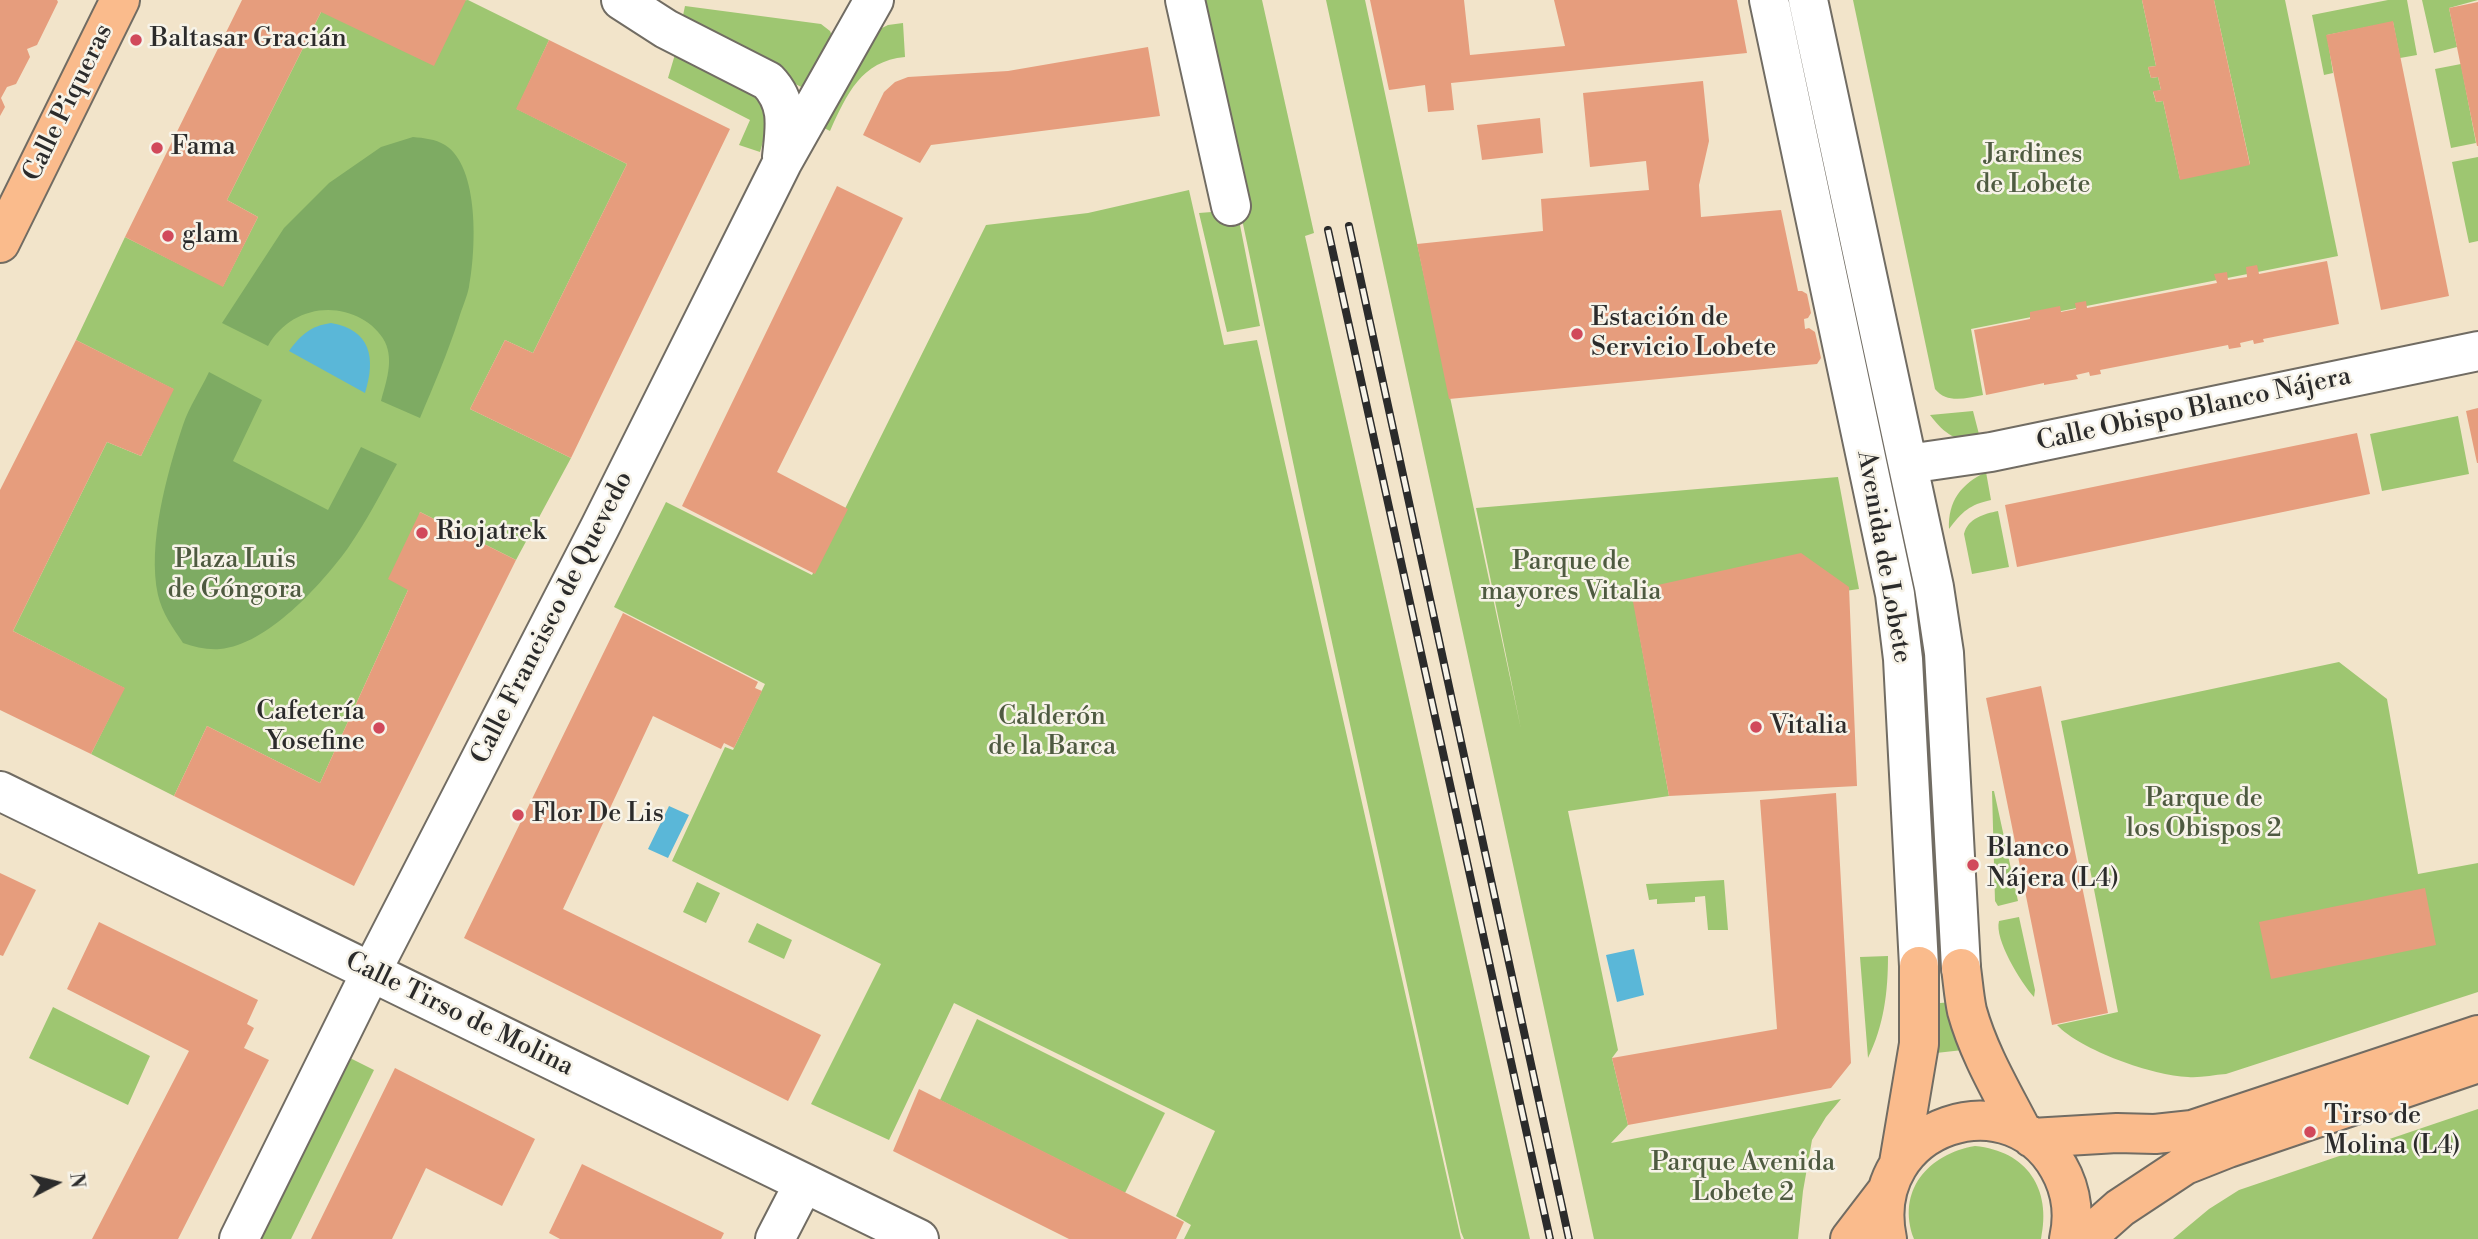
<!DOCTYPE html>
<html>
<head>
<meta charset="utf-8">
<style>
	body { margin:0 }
	#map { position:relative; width:2478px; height:1239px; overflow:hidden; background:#f2e4ca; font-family:"Libre Bodoni",serif }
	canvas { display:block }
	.north { position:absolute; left:21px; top:1148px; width:70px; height:70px; -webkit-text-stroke:5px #f7f3e8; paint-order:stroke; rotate:83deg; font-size:19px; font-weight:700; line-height:28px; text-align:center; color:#2b2b2b }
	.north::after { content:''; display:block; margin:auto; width:24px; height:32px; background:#2b2b2b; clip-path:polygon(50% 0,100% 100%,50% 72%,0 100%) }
</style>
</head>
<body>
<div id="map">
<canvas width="2478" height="1239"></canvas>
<div class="north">N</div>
</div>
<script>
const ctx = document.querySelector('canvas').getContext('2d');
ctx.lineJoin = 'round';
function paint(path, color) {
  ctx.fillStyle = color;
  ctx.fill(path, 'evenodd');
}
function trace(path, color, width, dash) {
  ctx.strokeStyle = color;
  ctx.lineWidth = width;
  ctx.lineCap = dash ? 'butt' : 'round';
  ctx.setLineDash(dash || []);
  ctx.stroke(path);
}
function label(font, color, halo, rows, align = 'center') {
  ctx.font = font + ' "Libre Bodoni",serif';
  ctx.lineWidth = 5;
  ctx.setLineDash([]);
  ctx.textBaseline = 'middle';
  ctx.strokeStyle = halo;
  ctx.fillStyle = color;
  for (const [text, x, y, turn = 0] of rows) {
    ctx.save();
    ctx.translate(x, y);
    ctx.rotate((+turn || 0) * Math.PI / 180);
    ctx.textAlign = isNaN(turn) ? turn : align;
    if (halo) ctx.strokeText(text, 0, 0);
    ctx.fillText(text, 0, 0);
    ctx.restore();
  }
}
const green = new Path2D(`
	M468,0L549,40L517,109L627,164L533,353L505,340L470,409L571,458L516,560L420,512L408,590L320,783L207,726L174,796L91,754L124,688L13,631L107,442L141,456L173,389L76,340L125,237L223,286L258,217L227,200L321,12Z
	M1196,0H1262L1314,233L1305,236L1530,1239H1464L1461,1232L1302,505Z
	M1326,0H1365L1521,729L1476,508L1838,477L1859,589L1637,621L1669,796L1568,811L1618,1050L1612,1058L1628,1125L1611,1143L1841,1099L1826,1117L1812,1140L1803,1191L1798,1239H1594Z
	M1853,0H2142L2156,66L2148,67L2151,78L2158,77L2161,90L2153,92L2156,102L2163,101L2180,179L2250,164L2214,0H2285L2338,256L1971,329L1983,395C1966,398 1947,404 1935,389Z
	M2388,0H2407L2417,55L2400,58L2393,22L2327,35L2333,73L2324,75L2312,15Z
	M2422,0H2478L2449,8L2457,47L2434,53Z
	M685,6L821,24L830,31L833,38L807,90L681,25Z
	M903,23L905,57C861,61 847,94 830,131L820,126L874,32L888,25Z
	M676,51L758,93L769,121L760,152L739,145L750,120L668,78Z
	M2461,64L2476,143L2451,148L2435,69Z
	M2478,157V241L2469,243L2452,162Z
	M1189,190L1224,345L1257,340L1461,1239H1184L1191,1225L1176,1216L1215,1131L954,1003L889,1140L811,1104L881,964L672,861L725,747L733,750L765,684L614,607L666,502L812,575L986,225L1088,213Z
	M1237,210L1260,326L1227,332L1199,213Z
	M1973,411L1981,442C1956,441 1945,435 1930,415Z
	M2458,416L2469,474L2382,491L2370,434Z
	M1986,472L1991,500C1969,505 1963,511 1949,529C1948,501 1961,484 1986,472Z
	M1998,511L2009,567L1972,574L1964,534C1968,518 1984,514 1998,511Z
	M2339,662L2387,699L2418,874L2478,863V992L2226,1074C2213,1075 2200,1078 2188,1077C2154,1076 2080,1050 2057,1025L2118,1012L2061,721Z
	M1992,791H1994L2018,901L1998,906L1995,901Z
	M1724,880L1728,930H1708L1705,896L1695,897V902L1657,904V899L1649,900L1646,884Z
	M697,882L720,893L706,923L683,912Z
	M2019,917L2035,990L2034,997C2021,983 1994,939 1999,921Z
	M757,923L792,940L784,959L748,942Z
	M1888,956C1888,992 1884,1025 1868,1058L1860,957Z
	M1953,1002L1963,1050L1936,1053L1940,1003Z
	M53,1007L150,1056L128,1105L29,1058Z
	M977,1019L1165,1113L1125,1193L940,1100Z
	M346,1056L374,1070L291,1239H256Z
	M2478,1109V1239H2173L2209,1209L2239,1190Z
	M1975,1146C2027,1151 2052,1189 2041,1239H1914C1896,1191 1928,1154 1975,1146Z`);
const forest = new Path2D(`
	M413,137C424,138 435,139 445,145C480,167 476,251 469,287C467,297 462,308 459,318C448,352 434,385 420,418L381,401C386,382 394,361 385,342C380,332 371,324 362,319C328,300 287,312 268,346L222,323L284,228L329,183L381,147Z
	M209,372L262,400L233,461L328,510L361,447L397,464C381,493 366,522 348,548C321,585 267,645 220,649C207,650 195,647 183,643C173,628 162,613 158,595C147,545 167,473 183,425C189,407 201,389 209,372Z`);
const water = new Path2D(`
	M331,323C371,330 376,358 365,393L289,351C301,335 310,326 331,323Z
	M669,806L689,815L668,858L648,849Z
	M1634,949L1644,995L1617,1002L1606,955Z`);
const building = new Path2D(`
	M0,0H57L58,2L37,45L27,49L30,57L16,84L7,87L1,98L5,107L0,116Z
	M242,0H466L434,66L321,12L227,200L258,217L223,287L125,237Z
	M1370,0H1464L1470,55L1565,46L1554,0H1737L1747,53L1451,83L1454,110L1428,112L1425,85L1389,90Z
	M2142,0H2214L2250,165L2180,180L2163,101L2156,102L2153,91L2161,90L2158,77L2151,78L2148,67L2156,66Z
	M2478,2V146H2477L2449,8Z
	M2393,21L2449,296L2381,310L2326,35Z
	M549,40L730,129L571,458L470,409L505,340L533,353L627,164L516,109Z
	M1148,47L1160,116L931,145L920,163L863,135L884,92L895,82L908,77L1008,71Z
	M1703,81L1709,141L1699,185L1701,217L1781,210L1798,291H1802L1807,294L1811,313L1808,318L1804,319L1805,329L1809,328L1815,332L1821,358L1817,364L1449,399L1417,244L1543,231L1541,199L1649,190L1646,161L1590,167L1583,93Z
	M1540,118L1543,153L1482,160L1477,125Z
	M837,186L903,218L777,472L848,509L815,574L682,506Z
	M2327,261L2339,324L2263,339L2264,342L2254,344L2253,340L2240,343L2241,347L2229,349L2228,345L2100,370L2101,374L2090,376L2089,372L2076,375L2078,379L2044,385V383L1986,395L1974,330L2030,319V312L2060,306L2061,312L2076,309L2075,303L2086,301L2087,308L2217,283L2214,274L2227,272L2228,280L2247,277L2246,267L2257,265L2259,274Z
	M76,340L174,389L141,456L107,442L13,631L125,688L91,754L0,710V490Z
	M2478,408V463H2477L2466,411Z
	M2357,433L2370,494L2017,567L2005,505Z
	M420,512L516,560L354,886L174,796L207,726L320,783L408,590L388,579Z
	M1801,553L1849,587L1857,786L1669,796L1631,591Z
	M623,613L758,682L755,688L762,691L734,748L724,743L721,749L653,716L563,909L821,1035L788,1101L464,938Z
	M2041,686L2108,1013L2052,1025L1986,698Z
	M1836,793L1851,1063L1831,1088L1628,1125L1612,1058L1777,1029L1760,800Z
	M0,873L36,890L3,956L0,955Z
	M2425,888L2436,945L2271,979L2259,922Z
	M99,922L258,1000L247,1024L254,1028L244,1048L269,1060L178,1239H92L189,1051L67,989Z
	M395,1068L535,1139L502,1206L426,1168L392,1239H311Z
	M919,1089L1184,1222L1176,1239H1069L893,1151Z
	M582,1164L724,1233L721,1239H560L549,1233Z`);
const minor = new Path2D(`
	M621,0L666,29L768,81C790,104 785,128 782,157
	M1185,0L1231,206
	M1769,0L1895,594L1903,659L1919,966
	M1808,0L1934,587L1944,653L1961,968
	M1908,464L1991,452L2478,351
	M0,791L919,1239
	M239,1239L371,972L600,527L782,163L874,0
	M775,1239L804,1183`);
const major = new Path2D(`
	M0,243L120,0
	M1961,968C1963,982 1964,997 1967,1011C1979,1054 2002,1092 2022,1131
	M2032,1138L2117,1133L2155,1134L2192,1130L2478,1035
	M1899,1163L1919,1044V966
	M1850,1239L1886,1192
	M1887,1239C1863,1124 2016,1074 2063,1176C2072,1196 2074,1217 2069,1239
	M2085,1239L2120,1208L2185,1165L2228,1148L2478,1063`);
const rail = new Path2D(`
	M1349,226L1569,1239
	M1328,230L1550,1239`);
const markers = [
	[136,40,7,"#d1495b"],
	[157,148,7,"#d1495b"],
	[168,236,7,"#d1495b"],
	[1577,334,7,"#d1495b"],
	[422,533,7,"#d1495b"],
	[1756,727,7,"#d1495b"],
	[379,728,7,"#d1495b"],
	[518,815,7,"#d1495b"],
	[1973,865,7,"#d1495b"],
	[2310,1132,7,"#d1495b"]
];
const poiNames = [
	["Baltasar Gracián",150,40],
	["Fama",171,148],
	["glam",182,236],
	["Estación de",1591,319],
	["Servicio Lobete",1591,349],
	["Riojatrek",436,533],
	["Cafetería",365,713,"right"],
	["Yosefine",365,743,"right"],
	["Vitalia",1770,727],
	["Flor De Lis",532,815],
	["Blanco",1987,850],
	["Nájera (L4)",1987,880],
	["Tirso de",2324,1117],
	["Molina (L4)",2324,1147]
];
const streetNames = [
	["Calle Piqueras",69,103,-64],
	["Calle Obispo Blanco Nájera",2194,410,-12],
	["Avenida de Lobete",1883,557,80],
	["Calle Francisco de Quevedo",553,618,-63],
	["Calle Tirso de Molina",459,1015,26]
];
const parkNames = [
	["Jardines",2033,156],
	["de Lobete",2033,186],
	["Plaza Luis",235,561],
	["de Góngora",235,591],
	["Parque de",1571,563],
	["mayores Vitalia",1571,593],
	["Calderón",1052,718],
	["de la Barca",1052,748],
	["Parque de",2204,800],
	["los Obispos 2",2204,830],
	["Parque Avenida",1743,1164],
	["Lobete 2",1743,1194]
];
paint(green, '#9ec671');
paint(forest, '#7eab63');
paint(water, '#5ab7d8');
paint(building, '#e69d7d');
trace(minor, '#716c63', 42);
trace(major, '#716c63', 42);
trace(minor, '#fff', 38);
trace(major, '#fabb8c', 38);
trace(rail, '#2b2b2b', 8);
trace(rail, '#f7f3e8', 5, [16]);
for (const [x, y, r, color] of markers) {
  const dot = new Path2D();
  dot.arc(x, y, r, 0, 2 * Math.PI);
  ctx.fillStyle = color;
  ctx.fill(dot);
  trace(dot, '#f7f3e8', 2.5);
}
label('26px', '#2b2b2b', '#f7f3e8', poiNames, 'left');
label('26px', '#2b2b2b', '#f7f3e8', streetNames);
label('26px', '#4e5a40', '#f7f3e8', parkNames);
</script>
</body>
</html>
